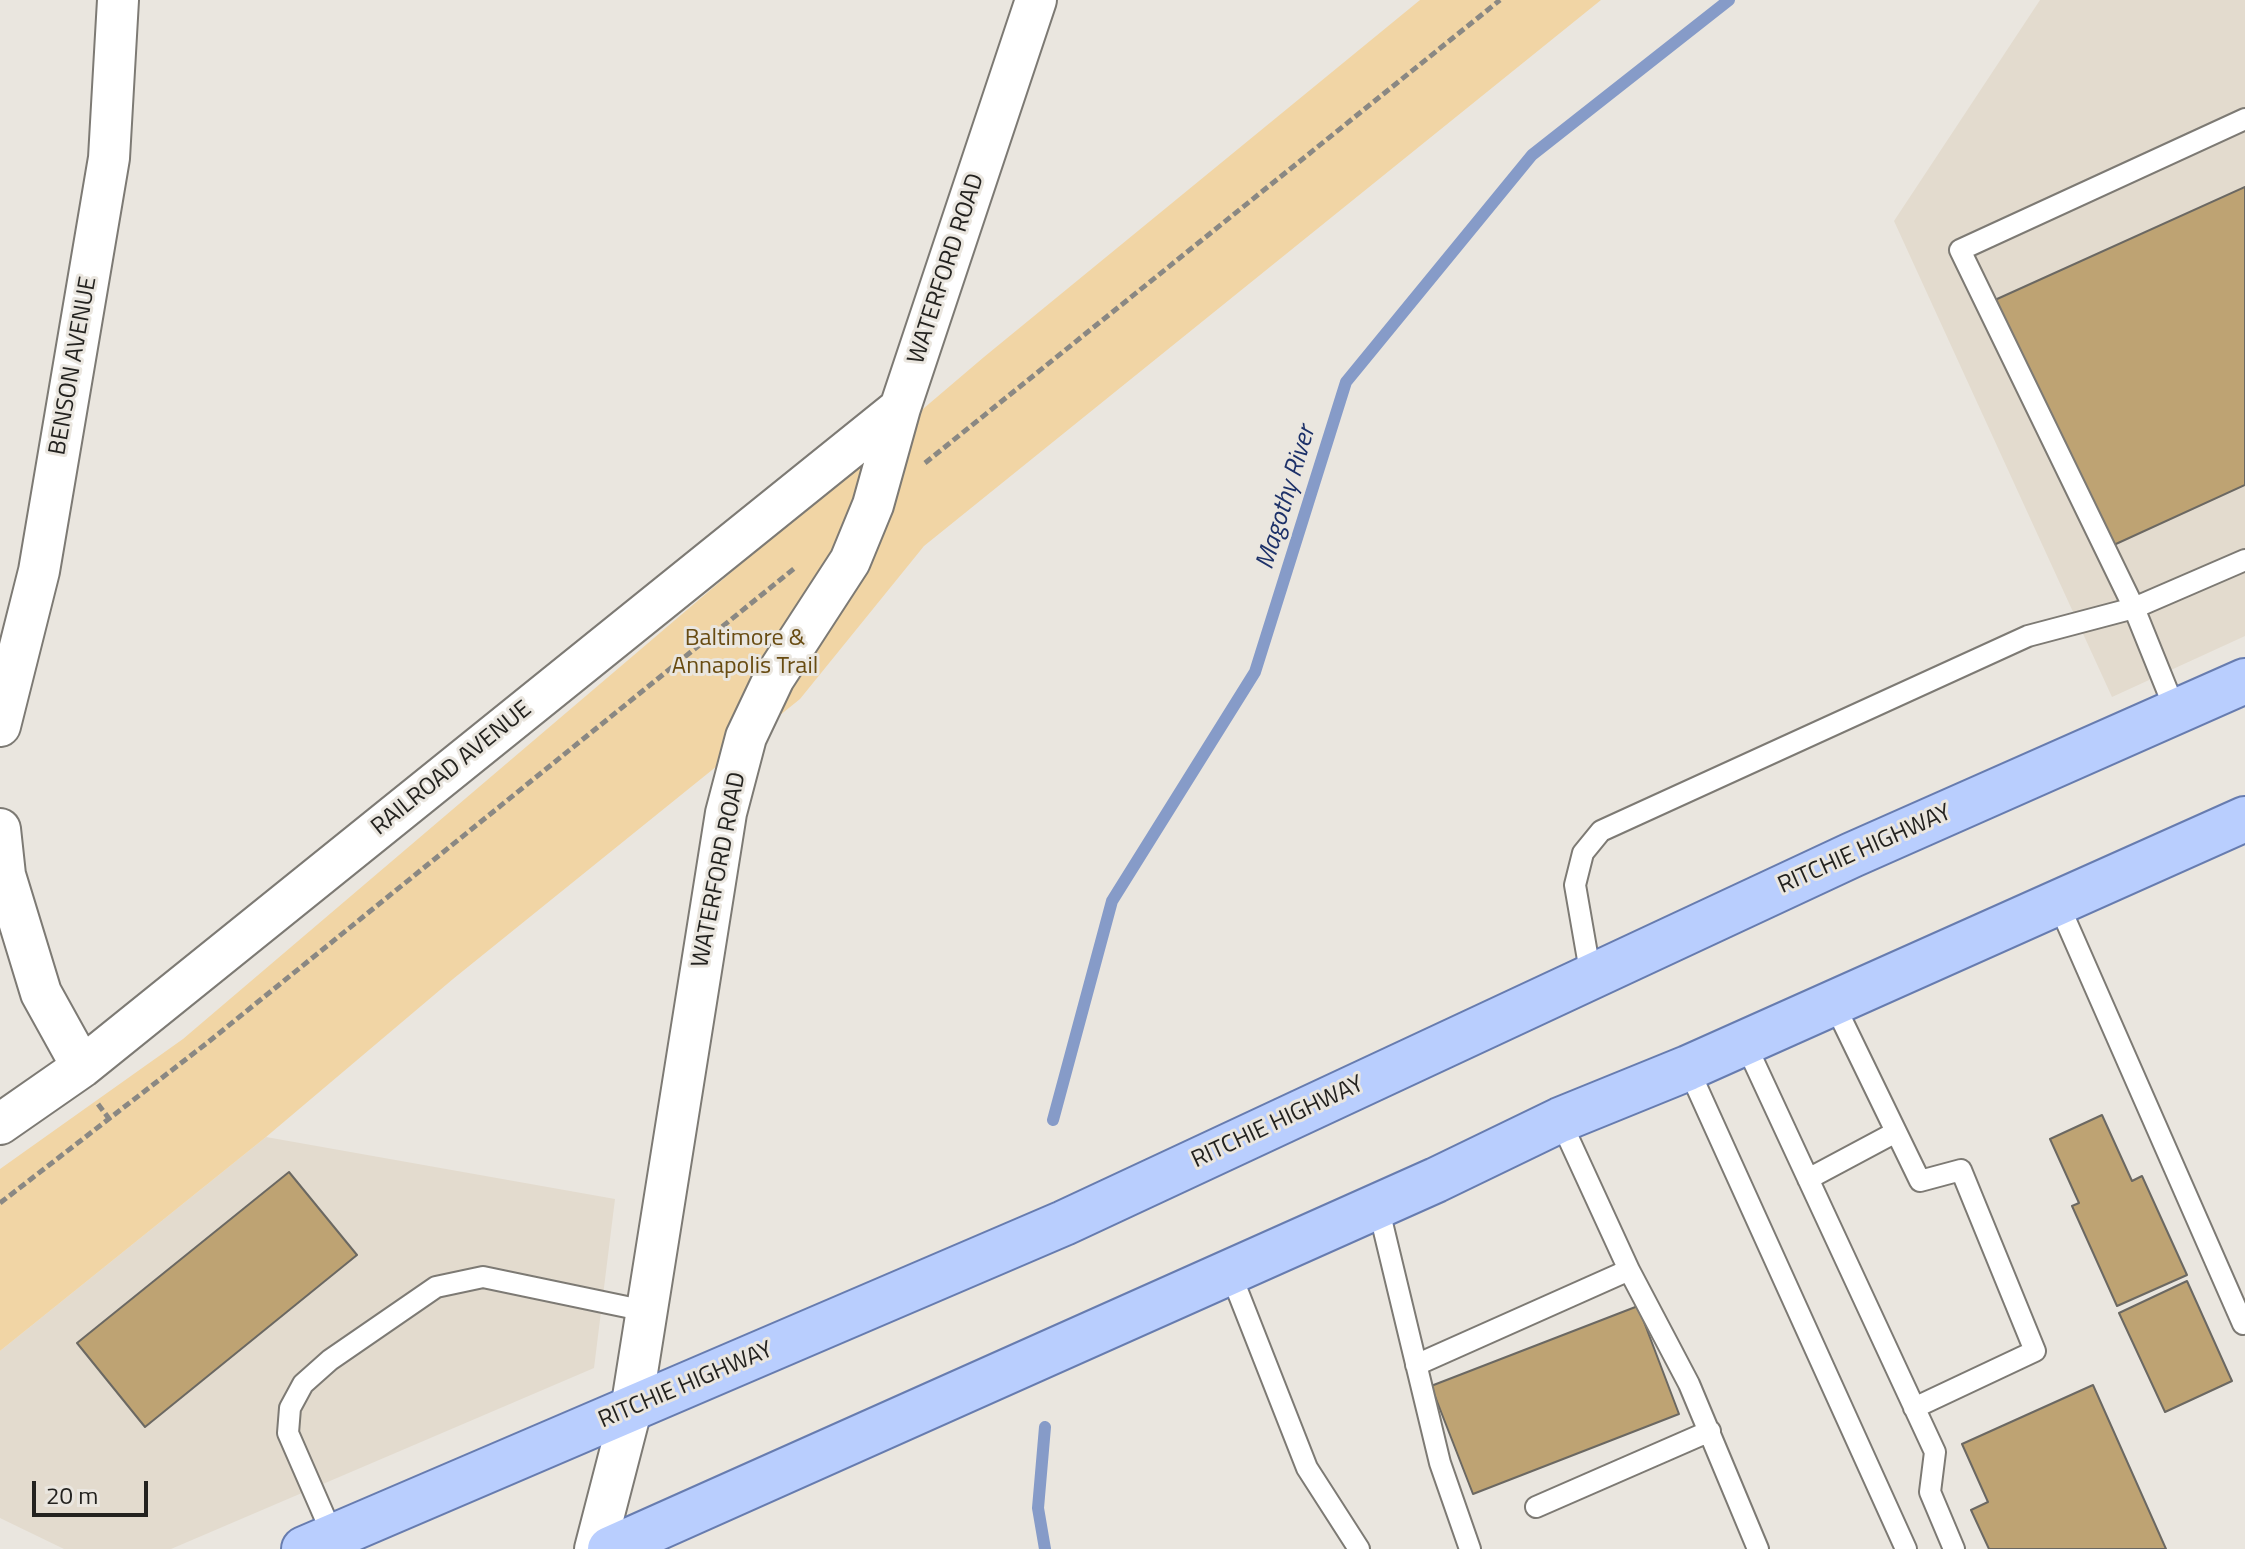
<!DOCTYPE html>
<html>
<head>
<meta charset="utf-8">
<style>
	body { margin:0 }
	#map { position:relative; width:2245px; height:1549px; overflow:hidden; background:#eae6df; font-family:"Titillium Web",sans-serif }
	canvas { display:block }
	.scale { position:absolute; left:32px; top:1481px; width:116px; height:36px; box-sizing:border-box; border:4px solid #23221f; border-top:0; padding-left:10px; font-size:24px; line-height:28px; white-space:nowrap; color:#23221f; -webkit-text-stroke:6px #eae6df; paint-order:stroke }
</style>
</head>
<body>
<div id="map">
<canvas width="2245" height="1549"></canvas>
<div class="scale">20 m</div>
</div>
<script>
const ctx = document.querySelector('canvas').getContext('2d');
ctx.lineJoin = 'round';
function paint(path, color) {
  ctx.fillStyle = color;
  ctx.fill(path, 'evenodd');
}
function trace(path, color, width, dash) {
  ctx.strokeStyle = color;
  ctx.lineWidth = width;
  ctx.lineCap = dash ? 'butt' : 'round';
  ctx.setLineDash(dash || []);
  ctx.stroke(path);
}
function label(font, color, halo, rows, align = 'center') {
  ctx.font = font + ' "Titillium Web",sans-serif';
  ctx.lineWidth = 6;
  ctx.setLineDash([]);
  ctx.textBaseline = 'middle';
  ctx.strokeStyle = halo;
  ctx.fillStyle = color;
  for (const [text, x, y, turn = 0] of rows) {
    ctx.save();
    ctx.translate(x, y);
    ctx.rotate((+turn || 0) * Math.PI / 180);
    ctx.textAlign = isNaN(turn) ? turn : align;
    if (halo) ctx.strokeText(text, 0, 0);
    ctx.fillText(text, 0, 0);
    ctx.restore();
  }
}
const built = new Path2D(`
	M2040,0H2245V636L2112,697L1894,221Z
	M266,1137L615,1199L594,1368L171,1549H64L0,1518V1351Z`);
const green = new Path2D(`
	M1420,0H1601L924,546L800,699L453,979L266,1137L0,1351V1169L183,1039L984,357Z`);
const stream = new Path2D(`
	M1053,1120L1112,901L1255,672L1346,382L1532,155L1729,0
	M1045,1549L1038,1508L1045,1427`);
const building = new Path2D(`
	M2245,187V485L2105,549L1986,304Z
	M2102,1115L2132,1181L2142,1176L2187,1275L2117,1306L2072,1206L2079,1203L2050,1139Z
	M289,1172L357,1255L145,1427L77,1343Z
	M2187,1281L2232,1381L2165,1412L2119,1313Z
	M1638,1306L1679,1414L1473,1494L1431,1386Z
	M2093,1385L2166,1549H1989L1971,1510L1988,1502L1962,1444Z`);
const path = new Path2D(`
	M925,463L1500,0
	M98,1104L110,1120
	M0,1203L207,1043L796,567`);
const lane = new Path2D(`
	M2176,712L2134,608L1960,250L2245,119
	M2058,903L2243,1324
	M1591,977L1575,885L1583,853L1601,831L2028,636L2134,608L2245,560
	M1834,1004L1920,1181L1961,1170L2035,1351L1914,1408
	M1745,1043L1935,1452L1930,1492L1954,1549
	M1688,1068L1906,1549
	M1560,1120L1629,1270L1689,1384L1758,1549
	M1808,1179L1896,1132
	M1378,1206L1440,1463L1470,1549
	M1230,1272L1307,1468L1359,1549
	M1416,1365L1629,1270
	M1536,1507L1710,1431
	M333,1536L288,1433L290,1408L303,1384L330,1360L436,1287L483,1277L646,1311`);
const street = new Path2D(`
	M0,726L39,571L109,158L118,0
	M0,829L5,875L41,993L82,1067
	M0,1124L82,1067L900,408
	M595,1549L631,1410L726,813L746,737L774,678L850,561L873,505L900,408L1036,0`);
const primary = new Path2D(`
	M304,1549L1064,1223L1852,855L2245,681
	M610,1549L1436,1180L1560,1120L1688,1068L2245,819`);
const streetNames = [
	["WATERFORD ROAD",947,269,-72],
	["BENSON AVENUE",74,366,-80],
	["RAILROAD AVENUE",452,769,-39],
	["RITCHIE HIGHWAY",1865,850,-24],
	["WATERFORD ROAD",720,870,-79],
	["RITCHIE HIGHWAY",1278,1123,-25],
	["RITCHIE HIGHWAY",686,1386,-23]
];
const parkNames = [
	["Baltimore &",745,639],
	["Annapolis Trail",745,667]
];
const waterNames = [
	["Magothy River",1287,498,-73]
];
paint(built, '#e3dbce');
paint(green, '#f1d5a5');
trace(stream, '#869bc8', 12);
paint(building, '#bea373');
trace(building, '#6b6862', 2);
trace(lane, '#7d7a74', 24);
trace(street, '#7d7a74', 44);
trace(primary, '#677caf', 48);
trace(path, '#8a8883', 5, [8, 4]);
trace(lane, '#fff', 20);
trace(street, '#fff', 40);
trace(primary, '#b9cefe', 44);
label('24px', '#23221f', '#eae6df', streetNames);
label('24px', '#684b11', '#eae6df', parkNames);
label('italic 26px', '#1d3169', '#eae6df', waterNames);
</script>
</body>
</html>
